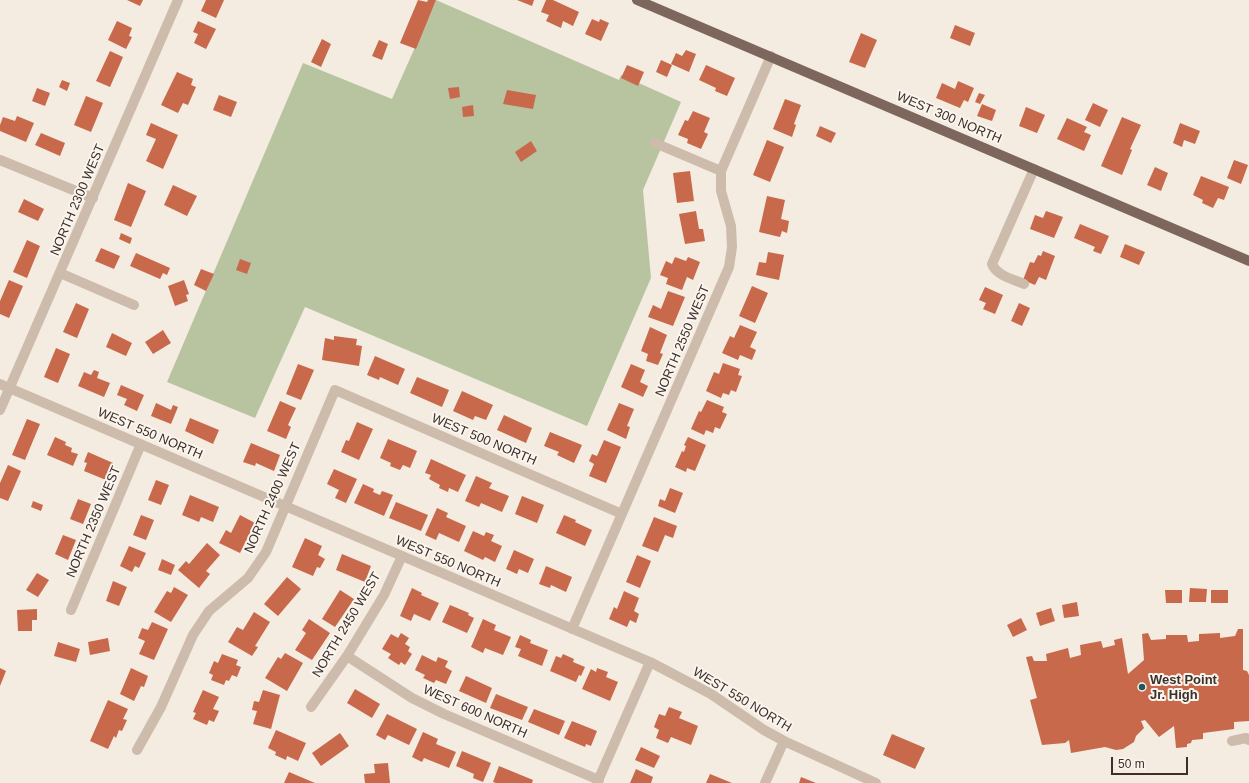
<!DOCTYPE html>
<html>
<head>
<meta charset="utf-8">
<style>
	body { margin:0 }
	#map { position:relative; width:1249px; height:783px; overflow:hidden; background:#f4ebe1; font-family:Helvetica,sans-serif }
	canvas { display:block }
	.scale { position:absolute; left:1111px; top:757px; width:77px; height:18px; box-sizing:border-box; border:2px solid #3b302b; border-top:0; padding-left:5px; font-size:12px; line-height:14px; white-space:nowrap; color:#3b302b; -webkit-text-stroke:3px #fbf5ee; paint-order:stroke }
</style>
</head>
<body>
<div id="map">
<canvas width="1249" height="783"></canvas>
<div class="scale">50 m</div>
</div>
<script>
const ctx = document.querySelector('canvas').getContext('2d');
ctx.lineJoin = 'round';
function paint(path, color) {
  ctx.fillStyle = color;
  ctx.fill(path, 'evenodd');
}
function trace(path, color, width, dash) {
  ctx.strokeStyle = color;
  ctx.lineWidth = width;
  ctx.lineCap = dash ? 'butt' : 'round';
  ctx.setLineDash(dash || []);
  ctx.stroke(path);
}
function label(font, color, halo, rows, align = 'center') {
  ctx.font = font + ' Helvetica,sans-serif';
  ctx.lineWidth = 4;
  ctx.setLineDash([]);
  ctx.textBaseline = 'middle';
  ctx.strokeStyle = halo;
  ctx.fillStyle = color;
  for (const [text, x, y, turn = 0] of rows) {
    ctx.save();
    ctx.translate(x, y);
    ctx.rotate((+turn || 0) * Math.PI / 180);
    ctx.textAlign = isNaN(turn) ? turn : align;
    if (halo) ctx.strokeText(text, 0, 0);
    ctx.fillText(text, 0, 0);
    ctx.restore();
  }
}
const green = new Path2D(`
	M436,0L619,80L621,75L681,102L643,190L651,278L587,426L305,307L255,418L167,382L303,63L392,99Z`);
const building = new Path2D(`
	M127,0H143L140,6Z
	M206,0H224L216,18L201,11Z
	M418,0L427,2L428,0H436L416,49L400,43Z
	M517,0H534L532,6Z
	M546,0H553L579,12L573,26L563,21L561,28L546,21L549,15L541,12Z
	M592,19L599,22L600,19L609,23L601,41L585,34Z
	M117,21L132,28L129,36L132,37L126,49L108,40Z
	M198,21L216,29L206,49L194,43L198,34L193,32Z
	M955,25L975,33L970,46L950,38Z
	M861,33L877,40L865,68L849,62Z
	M322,39L331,44L321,67L311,62Z
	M379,40L388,44L382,60L372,56Z
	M686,50L696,54L689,72L671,64L676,53L682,56Z
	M110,51L123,57L110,87L96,81Z
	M661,60L672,65L667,77L656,72Z
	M627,65L644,72L638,86L621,78Z
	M706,65L735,78L727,96L715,91L716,88L699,80Z
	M177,72L193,79L191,85L196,87L188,105L183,103L178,113L161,105Z
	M62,80L70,83L67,91L59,87Z
	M958,81L974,88L968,102L964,100L960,108L936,98L942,83L955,89Z
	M459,87L460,97L450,99L448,88Z
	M37,88L50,93L45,106L32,101Z
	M507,90L536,95L533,109L503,104Z
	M979,93L985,95L980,104L975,102Z
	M219,95L237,102L231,117L213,110Z
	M86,96L103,103L91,132L74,125Z
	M785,99L801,105L794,124L796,125L792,137L773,129Z
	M1093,103L1108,110L1100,127L1085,120Z
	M982,104L996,110L992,121L977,116Z
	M473,105L474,116L463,117L462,107Z
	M1026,107L1045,115L1037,133L1019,126Z
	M693,111L710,118L704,132L708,134L701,149L687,143L688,139L678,135L685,120L688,121Z
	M17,116L34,123L26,142L0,131V125L3,117L15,121Z
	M1122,117L1141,125L1130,149L1132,150L1122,175L1101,166Z
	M1067,118L1087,127L1084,132L1091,135L1084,151L1057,139Z
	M151,123L178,135L163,169L146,161L156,139L146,135Z
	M1180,123L1200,131L1195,144L1184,140L1182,147L1173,143Z
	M820,126L836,133L831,143L816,136Z
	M41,133L65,143L60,156L35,145Z
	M767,140L784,147L770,182L753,175Z
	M531,141L537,151L521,162L515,152Z
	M1234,160L1248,165L1241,184L1227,178Z
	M1155,167L1168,173L1161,191L1147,185Z
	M690,171L694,201L677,203L673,173Z
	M1201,176L1229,187L1224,200L1218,198L1213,208L1202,203L1203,200L1193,195Z
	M128,183L146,191L131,227L114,220Z
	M173,185L197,196L187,216L164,205Z
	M767,196L785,200L781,219L789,221L787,233L782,231L780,237L759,232Z
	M24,199L44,209L38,221L18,212Z
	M696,211L699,229H703L705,241L685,244L679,214Z
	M1046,211L1063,217L1054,238L1030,229L1035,215L1043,218Z
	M1080,224L1109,236L1101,254L1093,251L1095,247L1074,238Z
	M121,233L132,238L130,244L119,239Z
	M27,240L40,246L27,278L13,272Z
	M1125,244L1145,252L1139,265L1120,257Z
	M101,248L120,256L114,269L95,261Z
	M1043,251L1055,256L1046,280L1039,277L1035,285L1023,280L1030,262L1034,263L1038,255L1041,256Z
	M768,252L784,255L779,280L756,275L759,262L766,263Z
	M136,253L170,268L167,275L163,273L160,279L130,266Z
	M675,257L686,261L688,257L700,262L693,280L687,277L682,290L666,284L668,278L660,275L666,261L672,264Z
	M240,259L251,263L247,274L236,270Z
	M201,269L214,274L206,291L194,285Z
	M9,280L23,286L9,318L0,314V301Z
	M184,280L189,294L186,295L188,301L175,306L168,286Z
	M752,286L768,293L755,323L739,316Z
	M985,287L1003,295L995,314L983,309L986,303L979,300Z
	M668,291L685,297L673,326L648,317L653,305L661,309Z
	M76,303L89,309L77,338L63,332Z
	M1019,303L1030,308L1022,326L1011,321Z
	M740,325L757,332L750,347L756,350L752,360L740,355L738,360L722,353L730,336L734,338Z
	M650,327L667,335L660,353L663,354L658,365L646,361L648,354L641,351Z
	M163,330L171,343L153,354L145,342Z
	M112,333L132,343L126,356L106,347Z
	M334,336L357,339L356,345L362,346L359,366L322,360L325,338L334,340Z
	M56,348L70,354L58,383L44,377Z
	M375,356L405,369L398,385L380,377L379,380L367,375Z
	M723,363L740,369L738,375L742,376L736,392L731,390L729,395L723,393L721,398L706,391L714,372L719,374Z
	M298,364L314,370L301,400L286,394Z
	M631,364L645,370L640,382L648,386L643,397L621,387Z
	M94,370L99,372L97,378L110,383L104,397L78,386L84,372L91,375Z
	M417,377L449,390L442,407L410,393Z
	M121,385L144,395L137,411L124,405L127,399L117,395Z
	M462,391L493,405L486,420L475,416L473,420L453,411Z
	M707,400L724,407L722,412L727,414L720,429L715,427L713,433L706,430L704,435L691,429L699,411L701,412Z
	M280,401L296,408L288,425L291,427L286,439L267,431Z
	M156,403L171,410L173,405L178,407L171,424L151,416Z
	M619,403L634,409L627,426L630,427L626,439L607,430Z
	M504,415L532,428L526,443L497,430Z
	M190,418L219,430L213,444L185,431Z
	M27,419L40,424L25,460L12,455Z
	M357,422L373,429L359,460L341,452L346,440L349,441Z
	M550,432L582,445L574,463L557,455L559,452L544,446Z
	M55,437L66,442L65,445L72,448L71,452L78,454L73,466L47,455Z
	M688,437L706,445L695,471L687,468L686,472L675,467L682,451L684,452L686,446L684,445Z
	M388,439L417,451L410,468L403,465L400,470L390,466L391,463L380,458Z
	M604,440L621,447L606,483L589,476L594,464L589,461L592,454L597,456Z
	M251,443L280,455L274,471L256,463L255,466L243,462Z
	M88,452L113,463L106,480L84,471L87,463L84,462Z
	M431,459L466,475L458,492L449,488L448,492L439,488L440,485L429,479L431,475L425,473Z
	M8,465L21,471L8,501L0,498V483Z
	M334,469L357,479L346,503L335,498L339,490L327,484Z
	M476,476L492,483L489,488L509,496L502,512L481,503L479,507L465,501Z
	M156,480L169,485L161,505L148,500Z
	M363,484L374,489L373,492L380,495L382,491L393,495L384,516L354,503Z
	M670,488L683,493L675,513L658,506L660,499L665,501Z
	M190,495L219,507L213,522L201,517L199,522L182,515Z
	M522,496L544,505L537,523L515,514Z
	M78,499L91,504L83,524L70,519Z
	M33,501L43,505L41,511L31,507Z
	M396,502L428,515L421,531L389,518Z
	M437,508L448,513L446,517L466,526L459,542L439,533L436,540L425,535Z
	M141,515L154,520L146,540L133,535Z
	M240,515L255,523L240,553L219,543L226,530L231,533Z
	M564,515L576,520L575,522L592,530L585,546L556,533Z
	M654,517L677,526L673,538L665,535L658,552L642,546Z
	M473,531L484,536L486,532L494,535L491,541L502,546L495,562L485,557L483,560L464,551Z
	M63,535L76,540L68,560L55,554Z
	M305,538L322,546L318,555L325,559L320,568L317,567L313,576L292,567Z
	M207,543L220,555L206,571L210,574L199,588L178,570L186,561L189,564Z
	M129,546L146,553L139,568L135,566L132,572L120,566Z
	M514,550L534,559L528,573L519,569L517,574L506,569Z
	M342,554L371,566L365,582L336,570Z
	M637,555L651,561L640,588L626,582Z
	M162,559L175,565L171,575L158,570Z
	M546,566L572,577L566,592L551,585L550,588L539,584Z
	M37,573L49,580L38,597L26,590Z
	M287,577L301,589L278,616L264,604Z
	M113,581L127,587L119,606L106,601Z
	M174,587L188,595L171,622L154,612L167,591L171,593Z
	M412,588L422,593L421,595L439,603L430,621L414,614L411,621L400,616Z
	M1190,588L1207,589L1206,602H1189Z
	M340,590L354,599L335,627L322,619Z
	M1165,590H1182V603H1166Z
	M1211,590H1228V603H1211Z
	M624,591L639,598L634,611L639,614L636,623L630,620L627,627L609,619L614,607L617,609Z
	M1077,602L1079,616L1064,618L1062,605Z
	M450,605L469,613L468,615L474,618L467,633L442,622Z
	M1051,608L1055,621L1040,626L1036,613Z
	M37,609V620H32V631H18L17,610Z
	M254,612L270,622L255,646L258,647L252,656L228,642L237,627L243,630Z
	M1021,618L1027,630L1013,637L1007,625Z
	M309,619L330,633L312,660L295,650L306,633L302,630Z
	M483,619L496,625L494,630L511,637L503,655L485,648L483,653L471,647Z
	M152,622L168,629L154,660L139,654L145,641L138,638L142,628L148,630Z
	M1238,629H1243V670L1247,671L1249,675V721L1234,722V729L1203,733V739L1192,740L1191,743L1187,744V747L1176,748L1174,726L1159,737L1145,720L1141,721L1144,728L1136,736L1134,742L1123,749L1116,750L1105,747L1071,753L1069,740L1065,743L1042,745L1030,700L1037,698L1026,657L1032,656L1034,661H1047L1046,654L1068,648L1070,658L1081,655L1080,645L1101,641L1103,648L1115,645L1114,640L1122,638L1128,674L1144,660L1142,634L1148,633L1151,640L1166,639V635H1187L1188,642L1199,641V634L1220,633V638L1235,636Z
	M401,633L409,638L405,644L410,647L408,651L412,654L405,665L401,662L399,665L388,658L391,654L382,649L391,634L398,638Z
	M520,635L531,640L530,643L548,650L542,666L518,656L521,649L515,647Z
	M108,638L110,651L90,655L88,642Z
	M58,642L80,649L76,662L54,656Z
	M285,653L303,663L287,691L265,678L278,657L281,659Z
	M222,654L238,660L236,665L241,667L237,677L232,675L229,681L226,680L224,685L211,680L213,675L209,673L214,661L218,663Z
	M563,654L574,659L573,662L585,667L581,676L579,675L576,682L550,671L556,656L561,658Z
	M422,655L436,662L438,657L448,661L445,667L452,671L446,684L436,680L434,683L423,678L425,675L415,670Z
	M0,668L6,671L0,686Z
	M131,668L148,676L144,687L141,686L134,701L120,694Z
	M597,668L608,672L606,677L618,682L610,701L582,689L591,669L596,672Z
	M466,676L492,688L486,703L459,691Z
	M355,689L380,704L372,718L347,703Z
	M203,690L219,697L213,709L219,711L214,722L209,720L207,725L193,719L196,713L193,712Z
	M263,690L280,695L271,729L253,724L257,711L252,710L254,701L259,702Z
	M496,694L528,707L522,720L490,708Z
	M108,700L128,709L123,719L127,720L122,731L119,730L116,738L114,736L108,749L90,741Z
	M669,707L682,712L679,718L698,726L691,745L671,737L668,743L656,738L659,730L654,727L659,714L665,716Z
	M534,709L565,721L559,735L528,722Z
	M387,714L417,729L409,745L388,735L385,740L376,735Z
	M572,721L597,731L591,746L586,744L585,747L564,738Z
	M276,730L306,743L298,761L287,756L286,760L275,755L276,752L268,748Z
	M423,732L438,739L436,744L456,752L449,768L424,758L422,762L412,757Z
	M340,733L349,746L321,766L312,753Z
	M892,734L925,748L915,769L883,755Z
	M641,747L660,756L654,768L635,760Z
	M462,751L491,763L483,782L473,778L474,774L456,766Z
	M388,763L390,783H365L364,774L375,773L374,764Z
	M499,766L533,780L532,783H496L493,782Z
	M636,769L653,777L651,783H630Z
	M289,772L315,783H284Z
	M710,774L732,783H706Z
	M801,777L816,783H799Z`);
const minor = new Path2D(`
	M655,143L721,171
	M0,160L93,198
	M60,273L134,305
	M1024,284C1013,279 997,276 992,264L1034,169
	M0,384L650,662L711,694L764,730L784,741L876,783
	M0,410L178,0
	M71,610L141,444
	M572,629L729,267L732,247L731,226L721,191V171L771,56
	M347,656L412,698L444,714L599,780
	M311,707L347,656L384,595L402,556
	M1232,741L1246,738L1249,740
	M137,750L161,707L193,635L209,611L248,578L266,552L335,390L622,514
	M597,783L650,662
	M765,783L784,741`);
const major = new Path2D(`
	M637,0L1249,261`);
const markers = [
	[1142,687,4,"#1f5a5e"]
];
const streetNames = [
	["WEST 300 NORTH",949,118,23],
	["NORTH 2300 WEST",78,200,-67],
	["NORTH 2550 WEST",683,341,-67],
	["WEST 550 NORTH",150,434,23],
	["WEST 500 NORTH",484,440,23],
	["NORTH 2400 WEST",273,498,-66],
	["NORTH 2350 WEST",94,522,-67],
	["WEST 550 NORTH",448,562,23],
	["NORTH 2450 WEST",347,625,-59],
	["WEST 550 NORTH",742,700,31],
	["WEST 600 NORTH",475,712,24]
];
const poiNames = [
	["West Point",1150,680],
	["Jr. High",1150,695]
];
paint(green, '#b8c4a0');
paint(building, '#c8694b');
trace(minor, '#cdbbac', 10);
trace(major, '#7d675c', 10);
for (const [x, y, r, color] of markers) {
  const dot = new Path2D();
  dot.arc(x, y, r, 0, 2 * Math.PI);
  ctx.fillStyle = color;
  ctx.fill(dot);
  trace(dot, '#fbf5ee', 1.5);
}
label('13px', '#3b302b', '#fbf5ee', streetNames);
label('bold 13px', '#3b302b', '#fbf5ee', poiNames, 'left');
</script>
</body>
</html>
